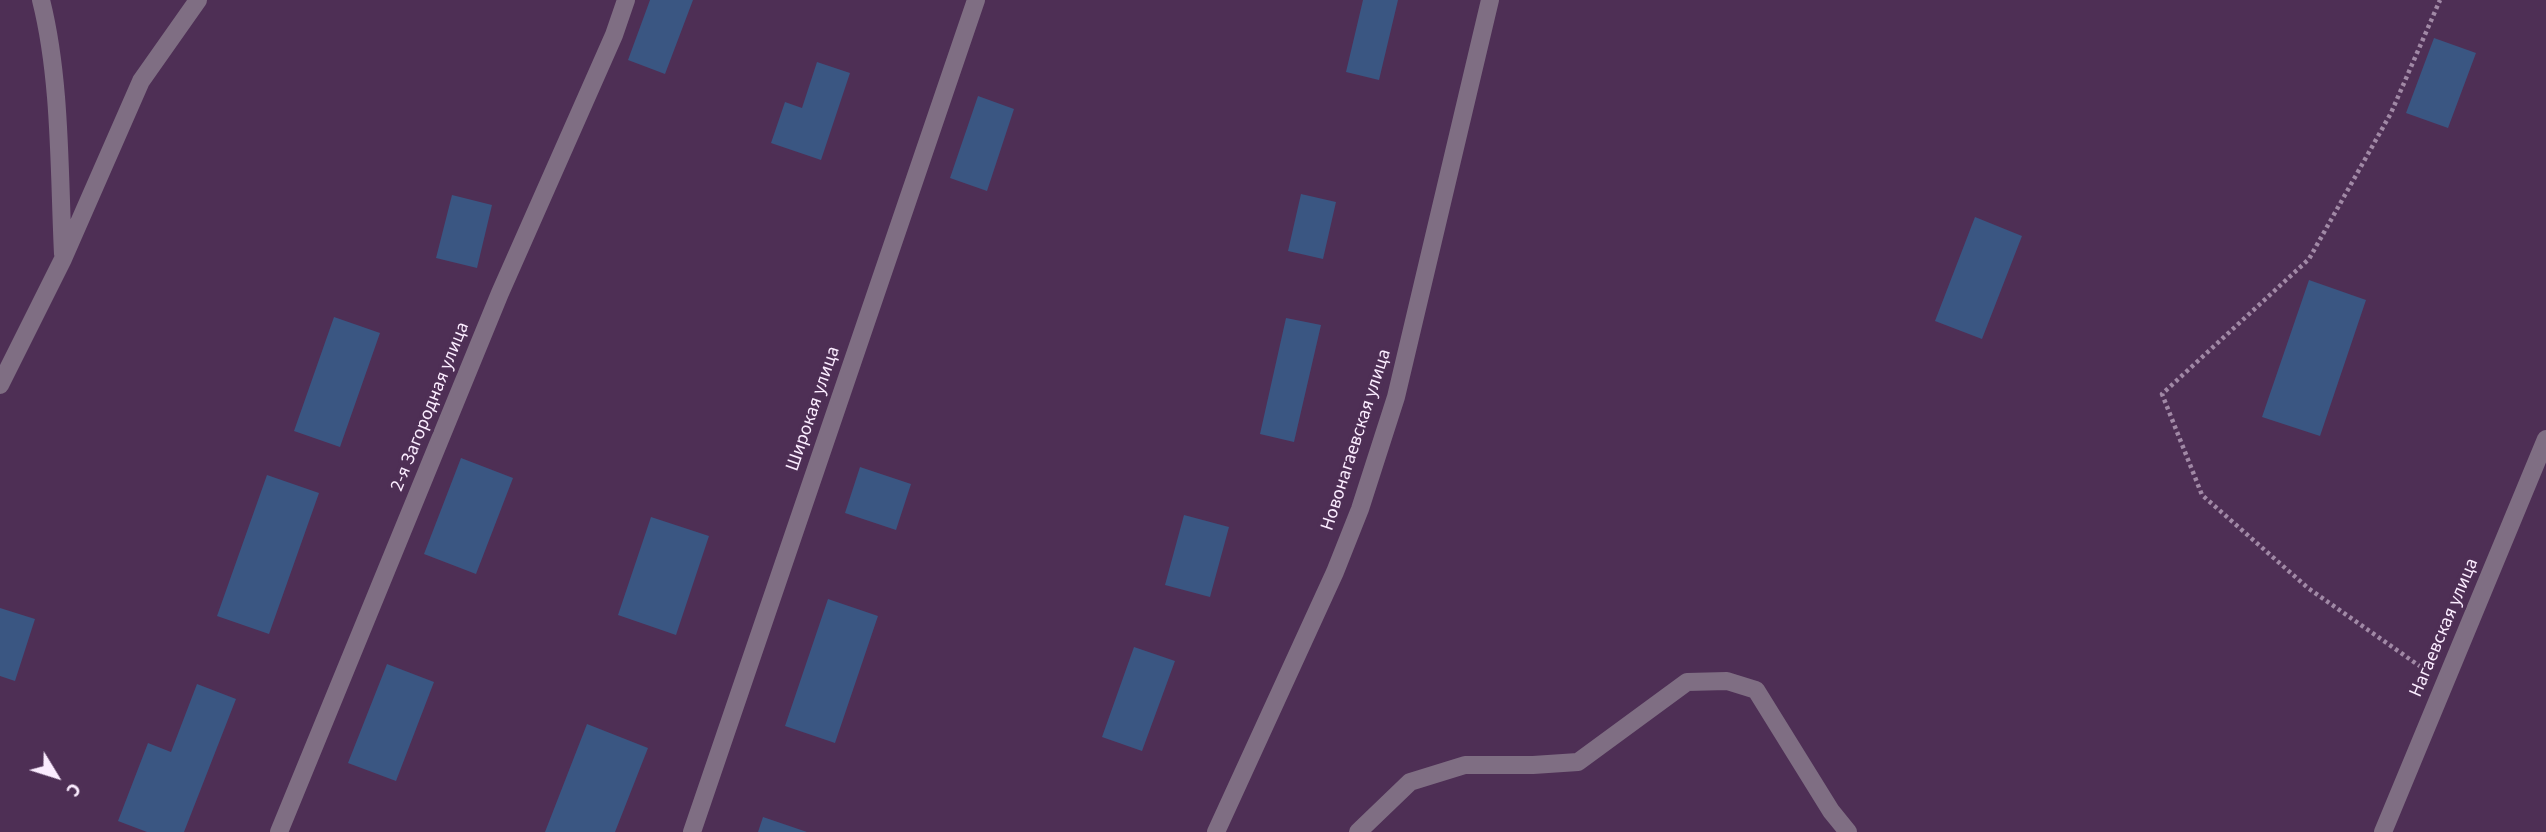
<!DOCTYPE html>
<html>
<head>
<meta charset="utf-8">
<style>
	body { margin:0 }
	#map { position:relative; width:2546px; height:832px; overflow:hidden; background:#4e2f55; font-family:"Source Sans 3",sans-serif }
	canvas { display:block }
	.north { position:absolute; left:21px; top:741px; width:70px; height:70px; -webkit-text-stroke:5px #4e2f55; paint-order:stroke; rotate:128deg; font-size:19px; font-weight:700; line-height:28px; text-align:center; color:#fbecff }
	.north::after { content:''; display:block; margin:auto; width:24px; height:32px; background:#fbecff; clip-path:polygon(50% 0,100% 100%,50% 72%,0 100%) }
</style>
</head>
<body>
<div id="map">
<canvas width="2546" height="832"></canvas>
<div class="north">С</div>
</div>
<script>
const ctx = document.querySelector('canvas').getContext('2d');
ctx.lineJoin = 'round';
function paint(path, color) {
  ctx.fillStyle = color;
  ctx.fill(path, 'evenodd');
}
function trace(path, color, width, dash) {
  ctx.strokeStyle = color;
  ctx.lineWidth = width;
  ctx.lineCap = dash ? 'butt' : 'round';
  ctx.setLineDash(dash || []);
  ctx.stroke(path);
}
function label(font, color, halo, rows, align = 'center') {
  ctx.font = font + ' "Source Sans 3",sans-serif';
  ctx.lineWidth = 7;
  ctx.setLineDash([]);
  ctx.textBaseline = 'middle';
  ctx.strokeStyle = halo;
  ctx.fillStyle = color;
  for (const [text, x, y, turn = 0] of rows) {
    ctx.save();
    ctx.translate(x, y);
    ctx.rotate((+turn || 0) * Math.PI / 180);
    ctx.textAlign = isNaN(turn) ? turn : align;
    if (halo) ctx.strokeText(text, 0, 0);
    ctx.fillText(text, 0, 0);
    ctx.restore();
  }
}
const building = new Path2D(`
	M650,0H693L665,74L628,60Z
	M1363,0H1398L1379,80L1346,72Z
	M2434,38L2476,53L2448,128L2406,113Z
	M817,62L850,73L821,160L771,143L785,102L802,108Z
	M978,96L1014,109L987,191L950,178Z
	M1301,194L1336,202L1323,259L1288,251Z
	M452,195L492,205L477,268L436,258Z
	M1975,217L2022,236L1982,339L1935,321Z
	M2309,280L2366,300L2320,436L2262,417Z
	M334,317L380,333L340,447L294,431Z
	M1286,318L1321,325L1294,442L1260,434Z
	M461,458L513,478L476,574L424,554Z
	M860,467L911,484L896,530L845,513Z
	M267,475L319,493L269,634L217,616Z
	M1184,515L1229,527L1210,597L1165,585Z
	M651,517L709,536L676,635L618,615Z
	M828,599L878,616L835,743L785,726Z
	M0,608L35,619L15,681L0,676Z
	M1134,647L1175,661L1142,751L1102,737Z
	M387,664L434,682L396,781L348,763Z
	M197,684L236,699L184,832H147L118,821L148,743L171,752Z
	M587,724L648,748L615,832H545Z
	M763,817L807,832H758Z`);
const path = new Path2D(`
	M2421,667L2308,588L2202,495L2162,394L2309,259L2391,113L2440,0`);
const service = new Path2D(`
	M41,0C61,79 59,172 63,254
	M0,385L63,259L141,81L198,0
	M1358,832L1410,782L1465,765H1533L1578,762L1687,682L1727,681L1756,690L1831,811L1848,832`);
const minor = new Path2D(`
	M279,832L500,293L614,35L626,0
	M692,832L976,0
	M1216,832L1335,572L1360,509L1396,397L1490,0`);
const tertiary = new Path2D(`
	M2383,832L2546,439`);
const streetNames = [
	["2-я Загородная улица",431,407,-68],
	["Широкая улица",814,409,-71],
	["Новонагаевская улица",1357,440,-72],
	["Нагаевская улица",2445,628,-67]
];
paint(building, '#3a5682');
trace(path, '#a189a6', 4.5, [3.5, 3.5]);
trace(service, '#7f6e83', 18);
trace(minor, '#7f6e83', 18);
trace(tertiary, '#7f6e83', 18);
label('19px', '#fbecff', '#4e2f55', streetNames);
</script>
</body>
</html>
